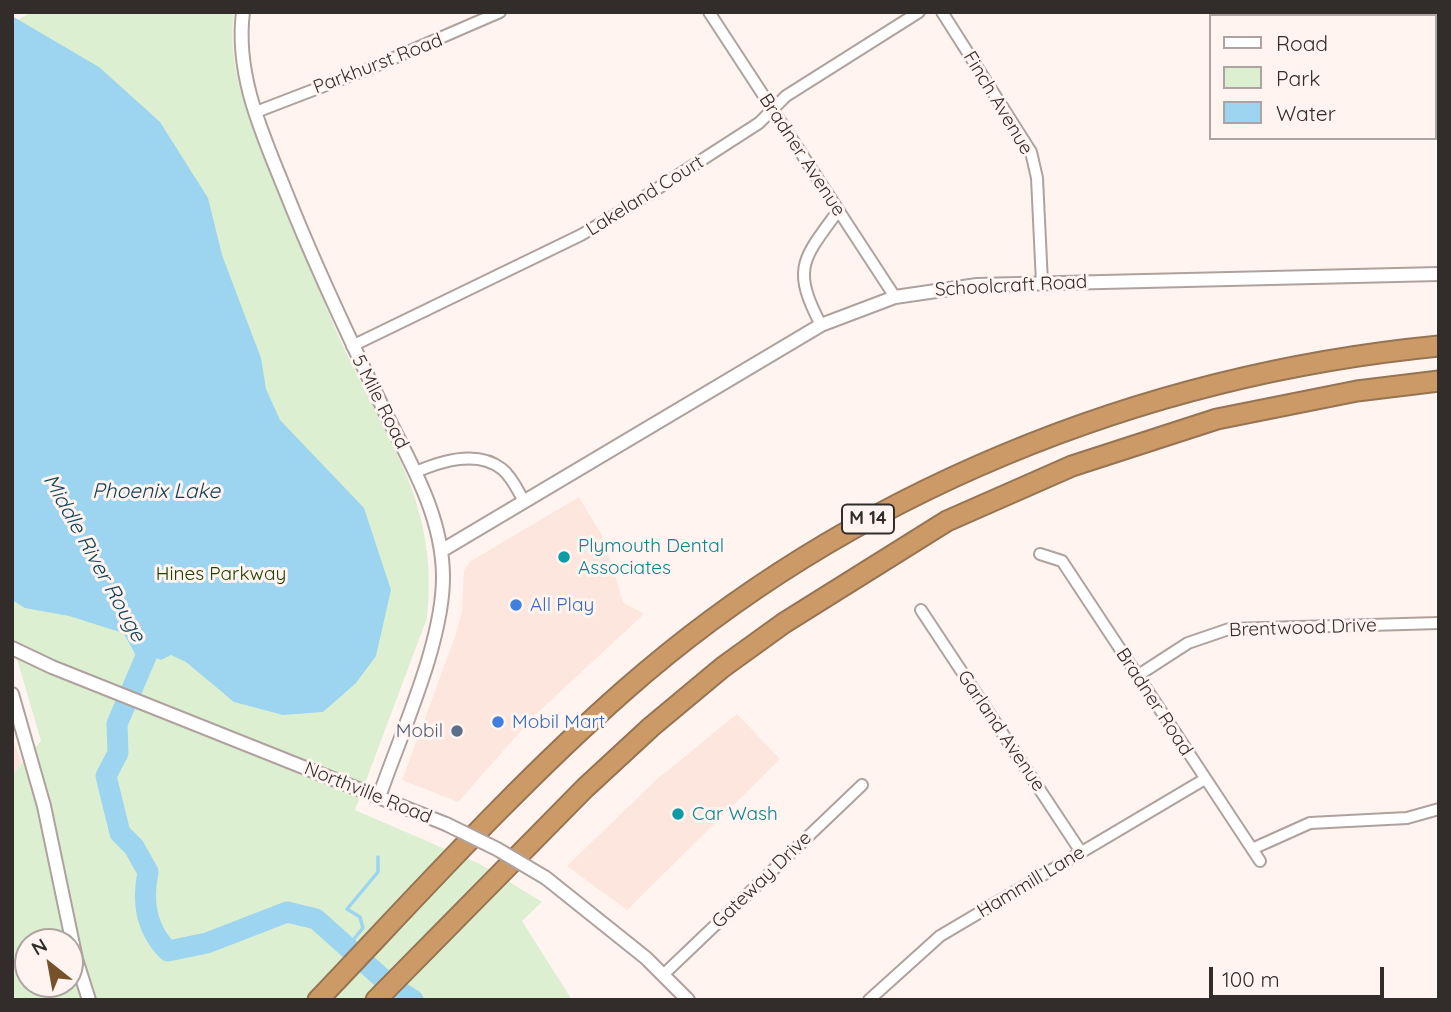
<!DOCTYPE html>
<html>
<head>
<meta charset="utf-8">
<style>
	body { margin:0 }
	#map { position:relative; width:1451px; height:1012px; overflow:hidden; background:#fff4f0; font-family:Quicksand,sans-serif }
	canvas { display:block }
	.frame { position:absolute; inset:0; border:14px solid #322d2b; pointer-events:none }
	.legend { position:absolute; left:1209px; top:14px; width:228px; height:126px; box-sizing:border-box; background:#fff4f0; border:2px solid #ada4a1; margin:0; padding:9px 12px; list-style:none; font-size:21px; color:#322d2b }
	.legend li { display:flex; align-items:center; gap:14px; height:35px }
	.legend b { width:35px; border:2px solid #ada4a1 }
	.north { position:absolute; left:14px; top:928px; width:70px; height:70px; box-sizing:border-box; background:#fff4f0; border:2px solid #ada4a1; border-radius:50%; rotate:329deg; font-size:19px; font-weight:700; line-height:28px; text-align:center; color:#322d2b }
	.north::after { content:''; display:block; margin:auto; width:24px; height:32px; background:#76522c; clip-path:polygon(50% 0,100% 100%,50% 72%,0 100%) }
	.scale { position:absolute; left:1209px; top:967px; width:175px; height:32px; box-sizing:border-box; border:4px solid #322d2b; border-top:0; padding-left:9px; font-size:21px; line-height:24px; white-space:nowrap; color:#322d2b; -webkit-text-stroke:5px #fff4f0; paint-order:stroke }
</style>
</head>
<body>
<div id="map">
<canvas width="1451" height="1012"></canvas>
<div class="frame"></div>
<ul class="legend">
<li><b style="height:9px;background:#fff"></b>Road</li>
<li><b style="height:19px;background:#dcf0d1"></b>Park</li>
<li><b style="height:19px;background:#9dd5f0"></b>Water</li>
</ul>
<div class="north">N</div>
<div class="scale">100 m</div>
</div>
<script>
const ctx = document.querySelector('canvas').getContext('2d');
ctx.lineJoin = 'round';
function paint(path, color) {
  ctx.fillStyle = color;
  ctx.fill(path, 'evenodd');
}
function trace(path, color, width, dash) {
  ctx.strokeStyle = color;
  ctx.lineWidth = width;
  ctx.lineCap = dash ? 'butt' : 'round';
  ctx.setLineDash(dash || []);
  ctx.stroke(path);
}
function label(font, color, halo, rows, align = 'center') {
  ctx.font = font + ' Quicksand,sans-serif';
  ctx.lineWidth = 6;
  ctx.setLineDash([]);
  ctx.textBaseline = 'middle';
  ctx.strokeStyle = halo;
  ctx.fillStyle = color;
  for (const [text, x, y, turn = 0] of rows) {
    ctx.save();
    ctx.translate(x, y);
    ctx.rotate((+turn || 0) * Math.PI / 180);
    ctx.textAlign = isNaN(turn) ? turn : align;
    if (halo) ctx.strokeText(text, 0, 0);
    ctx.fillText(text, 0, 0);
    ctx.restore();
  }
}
const built = new Path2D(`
	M579,497L604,539L623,602L644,614L536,714L458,802L402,780L455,637L462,612L464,570L471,561Z
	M737,714L780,759L627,910L567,866L656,780Z
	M12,737L22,764L12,775Z`);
const green = new Path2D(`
	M32,12H234C229,49 237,81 248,115C277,186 305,258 335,328C380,432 441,498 427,618L355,810L480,864L542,902L522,921L572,1000H12V775L41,741L12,642V16L17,20ZM28,942H70V984H28Z`);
const water = new Path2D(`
	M12,16L99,67L160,122L208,198L222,255L261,358L266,389L280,420L364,508L391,590L376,656L356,683L323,712L283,715L234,702L186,662L171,655L161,660L135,649L123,633L69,616L25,608L12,600Z`);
const stream = new Path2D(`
	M348,946L363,928L360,917L347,909L378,872V857`);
const river = new Path2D(`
	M134,630L147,654L117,724L118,753L106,776L120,833L134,847L148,872C142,901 146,929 168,951L207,943L287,912L316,919L392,987L413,1000`);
const minor = new Path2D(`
	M709,12L895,297
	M942,12L1031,152L1037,178L1042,283
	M1395,12L1397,16
	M1268,16L1273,12
	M1435,73L1439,76
	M256,112L373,67L500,12
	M821,325C791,268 803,259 838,211
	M352,346L581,235L635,203L759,123L786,96L919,12
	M416,472C441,461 478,450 502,469C512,477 518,491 524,501
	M1040,554L1062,561L1260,861
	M921,610L1081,852
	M1137,676L1188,643L1229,629L1439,623
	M1252,849L1310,823L1407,818L1439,809
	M663,975L862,785
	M869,1000L940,936L1205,779`);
const tertiary = new Path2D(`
	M243,12C235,75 262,133 285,190C315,266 349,338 385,412C411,464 442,515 443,575C444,641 401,733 379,797
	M441,551L821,325L895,297L977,285L1439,274
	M12,648L52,667L446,824
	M12,694L44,806L76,959L89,1000
	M546,878L646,958L688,1000`);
const motorway = new Path2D(`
	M318,1000C418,895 516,786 625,690C850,492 1141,375 1439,346
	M376,1000L585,788L651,727L723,667L784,623L947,521L1072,466L1217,419L1357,391L1439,381`);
const tertiaryBridge = new Path2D(`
	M446,824L497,849L546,878`);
const markers = [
	[564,557,7,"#0f9aa8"],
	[516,605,7,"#3f7fe0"],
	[498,722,7,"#3f7fe0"],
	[457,731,7,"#5c6f8a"],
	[678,814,7,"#0f9aa8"]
];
const shields = [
	[868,519,52]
];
const shieldNames = [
	["M 14",868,519]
];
const streetNames = [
	["Parkhurst Road",378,64,-21],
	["Finch Avenue",998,103,59],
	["Bradner Avenue",802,155,57],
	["Lakeland Court",645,196,-32],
	["Schoolcraft Road",1011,286,-3],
	["5 Mile Road",380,402,63],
	["Brentwood Drive",1303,628,-2],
	["Bradner Road",1154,702,57],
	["Garland Avenue",1001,731,56],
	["Northville Road",368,793,22],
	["Gateway Drive",762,880,-44],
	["Hammill Lane",1031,882,-31]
];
const cultureNames = [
	["Plymouth Dental",578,546],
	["Associates",578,568],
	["Car Wash",692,814]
];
const parkNames = [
	["Hines Parkway",221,574]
];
const shopNames = [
	["All Play",530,605],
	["Mobil Mart",512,722]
];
const serviceNames = [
	["Mobil",443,731]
];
const waterNames = [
	["Phoenix Lake",156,492],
	["Middle River Rouge",94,558,61]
];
paint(built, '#fce6de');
paint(green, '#dcf0d1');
paint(water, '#9dd5f0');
trace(stream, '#9dd5f0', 3.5);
trace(river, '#9dd5f0', 21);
trace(minor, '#afa29e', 14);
trace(tertiary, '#afa29e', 16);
trace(motorway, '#967452', 23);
trace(minor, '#fff', 10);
trace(tertiary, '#fff', 12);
trace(motorway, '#cc9a67', 19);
trace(tertiaryBridge, '#afa29e', 16, []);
trace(tertiaryBridge, '#fff', 12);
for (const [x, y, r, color] of markers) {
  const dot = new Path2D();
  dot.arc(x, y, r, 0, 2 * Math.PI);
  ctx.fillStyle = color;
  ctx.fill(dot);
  trace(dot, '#fff4f0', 2.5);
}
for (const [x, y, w] of shields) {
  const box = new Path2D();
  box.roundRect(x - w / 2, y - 14.5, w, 29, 5);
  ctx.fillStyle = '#fff4f0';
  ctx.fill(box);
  trace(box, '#322d2b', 2);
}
label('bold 18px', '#322d2b', null, shieldNames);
label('19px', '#322d2b', '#fff4f0', streetNames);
label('19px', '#0d838f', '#fff4f0', cultureNames, 'left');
label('19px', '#204300', '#fff4f0', parkNames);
label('19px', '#366cbe', '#fff4f0', shopNames, 'left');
label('19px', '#4e5e75', '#fff4f0', serviceNames, 'right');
label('italic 21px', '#103f52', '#fff4f0', waterNames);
</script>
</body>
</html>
